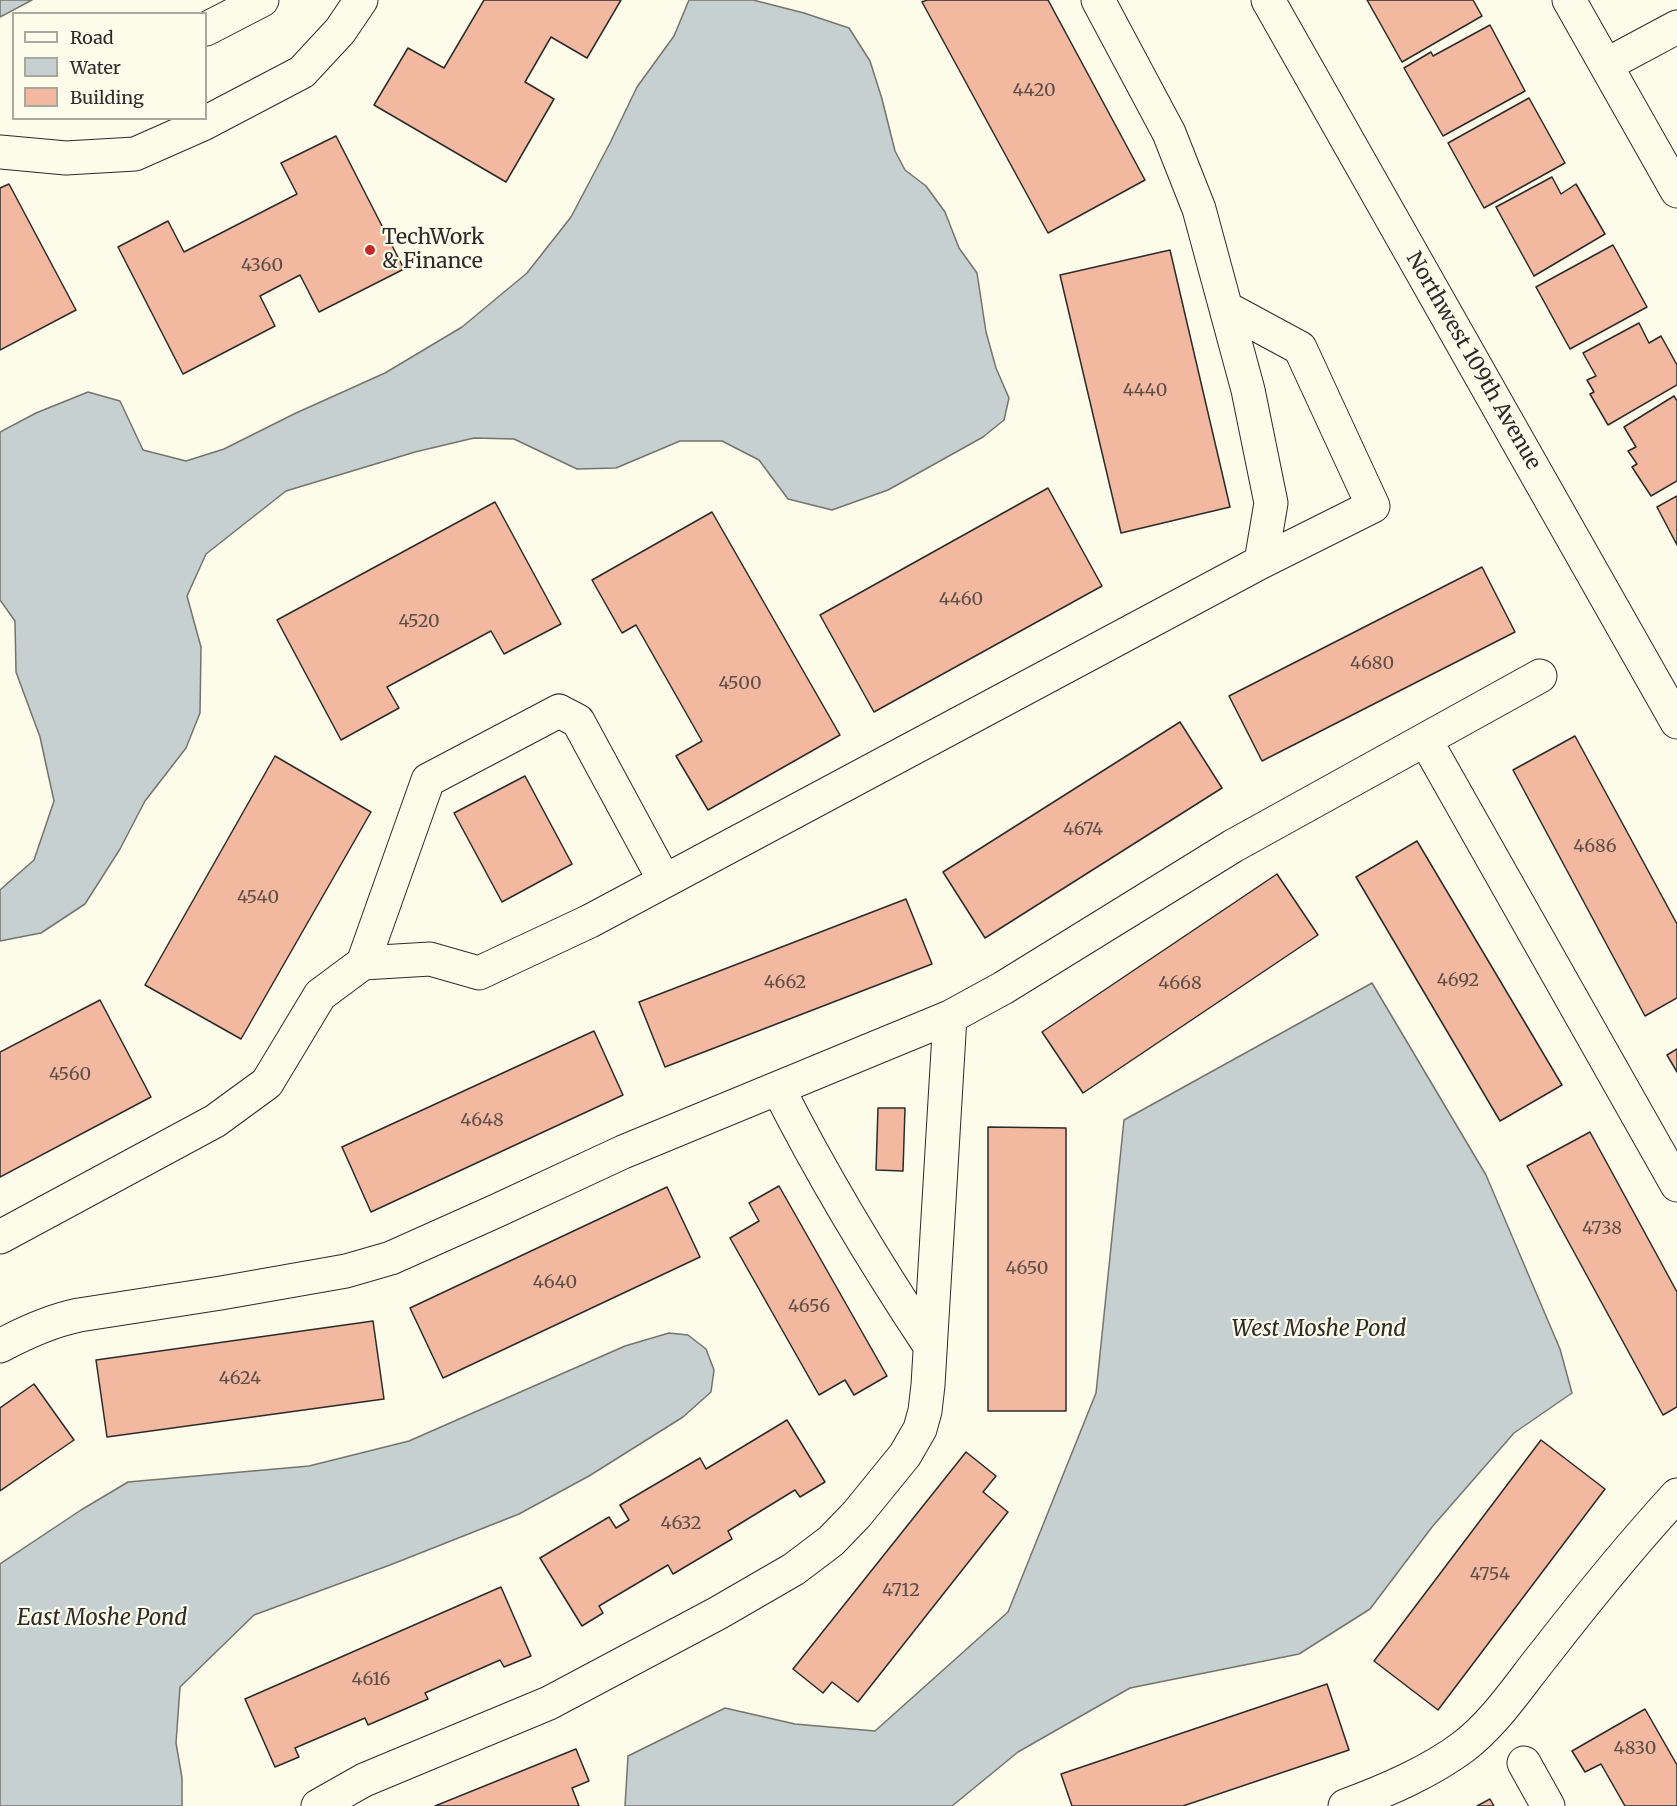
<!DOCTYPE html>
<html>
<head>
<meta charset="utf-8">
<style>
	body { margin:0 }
	#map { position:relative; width:1677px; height:1806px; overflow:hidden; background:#fdfbea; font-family:Merriweather,serif }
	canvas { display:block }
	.legend { position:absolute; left:12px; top:12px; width:195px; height:108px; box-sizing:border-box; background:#fdfbea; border:2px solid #a9a89e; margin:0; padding:8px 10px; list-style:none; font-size:18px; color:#2b2b2b }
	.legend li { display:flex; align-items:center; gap:12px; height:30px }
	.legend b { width:30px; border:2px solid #a9a89e }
</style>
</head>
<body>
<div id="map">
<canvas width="1677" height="1806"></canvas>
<ul class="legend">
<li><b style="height:8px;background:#fdfbea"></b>Road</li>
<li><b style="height:16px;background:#c7d0d0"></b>Water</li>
<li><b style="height:16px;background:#f2b8a0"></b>Building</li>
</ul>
</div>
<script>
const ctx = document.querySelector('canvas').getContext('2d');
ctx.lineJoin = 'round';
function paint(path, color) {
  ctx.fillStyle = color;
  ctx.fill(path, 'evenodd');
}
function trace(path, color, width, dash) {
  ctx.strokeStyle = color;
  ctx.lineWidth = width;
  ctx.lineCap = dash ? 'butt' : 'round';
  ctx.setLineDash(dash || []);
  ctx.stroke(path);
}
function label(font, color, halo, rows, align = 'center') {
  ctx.font = font + ' Merriweather,serif';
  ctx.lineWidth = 4.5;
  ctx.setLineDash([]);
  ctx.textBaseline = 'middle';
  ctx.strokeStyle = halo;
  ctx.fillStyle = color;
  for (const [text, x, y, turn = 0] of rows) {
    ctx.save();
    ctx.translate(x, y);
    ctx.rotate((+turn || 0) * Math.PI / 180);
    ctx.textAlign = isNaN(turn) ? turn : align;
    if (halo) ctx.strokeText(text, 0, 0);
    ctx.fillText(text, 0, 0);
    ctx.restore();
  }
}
const water = new Path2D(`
	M0,0H32L0,17Z
	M689,0H753L804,13L849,28L870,61L882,99L895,151L905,170L926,186L945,212L959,248L977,273L986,332L996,368L1009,398L1004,420L983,437L888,490L832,510L788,499L759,460L722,441H680L616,468L577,469L514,439L474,438L415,452L286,491L206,554L187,596L201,647L200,713L186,748L145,801L120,849L85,904L41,933L0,941V890L34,860L54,801L40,737L16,672L15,621L0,600V432L36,413L88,392L120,401L143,450L186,461L224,449L296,413L385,373L462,327L527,273L571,217L610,143L637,87L674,36Z
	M1372,983L1486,1175L1560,1349L1572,1393L1514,1433L1432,1527L1370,1609L1299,1654L1130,1688L1018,1752L952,1806H625L628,1756L725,1708L795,1724L875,1731L1008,1612L1096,1393L1124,1120Z
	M669,1333L688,1335L706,1349L714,1370L711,1392L683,1417L589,1476L519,1514L390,1565L254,1615L180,1687L176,1743L182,1778V1806H0V1564L81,1510L128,1482L309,1466L409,1441L625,1346Z`);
const building = new Path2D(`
	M484,0H621L587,58L551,37L525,82L554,99L506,182L374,105L408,48L444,68Z
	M927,0H1048L1145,180L1048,233L922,2Z
	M1367,0H1473L1482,16L1402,62Z
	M1490,25L1525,91L1443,136L1404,68L1431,52L1433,56Z
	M1529,98L1565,163L1484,208L1448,143Z
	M336,136L404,269L319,312L300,275L260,296L275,326L183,374L118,247L168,221L184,252L297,194L281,163Z
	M1552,177L1561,194L1576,184L1605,234L1534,276L1496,207Z
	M9,184L76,310L0,350V188Z
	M1613,245L1647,307L1570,349L1536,287Z
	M1170,250L1230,507L1121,533L1060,275Z
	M1639,323L1649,343L1661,336L1677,365V385L1608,425L1590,394L1594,392L1587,380L1596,376L1583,353Z
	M1674,396L1677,401V481L1651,496L1632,467L1637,464L1628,451L1636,447L1624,427Z
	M1048,488L1102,586L874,712L820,615Z
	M1677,496V545L1657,507Z
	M495,502L561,624L504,654L491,631L387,687L399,708L341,740L277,620Z
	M712,512L840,735L708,810L676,756L702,741L636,625L622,633L592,580Z
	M1482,567L1515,632L1262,761L1229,696Z
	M1180,722L1222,788L985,938L943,872Z
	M1575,736L1677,924V998L1645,1016L1513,770Z
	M275,756L371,812L241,1039L145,985Z
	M525,776L572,864L502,902L454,813Z
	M1417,841L1562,1085L1500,1121L1356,877Z
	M1277,874L1318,935L1083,1093L1042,1032Z
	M906,899L932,964L665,1067L639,1002Z
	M100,1000L151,1097L0,1177V1052Z
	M594,1031L623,1095L371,1212L342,1147Z
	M1677,1049V1072L1667,1055Z
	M878,1108H905L903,1171L876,1170Z
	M988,1127L1066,1128V1411H988Z
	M1590,1132L1677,1292V1407L1663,1415L1527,1166Z
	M779,1186L887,1376L854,1395L845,1380L819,1395L730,1238L759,1221L749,1203Z
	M667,1187L700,1257L443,1378L410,1308Z
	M373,1321L384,1399L107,1437L96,1360Z
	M34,1384L74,1440L0,1491V1408Z
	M787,1420L825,1482L800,1497L795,1490L728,1531L732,1539L673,1574L668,1565L599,1606L603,1613L582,1626L540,1558L609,1517L616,1528L629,1520L620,1505L700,1458L706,1469Z
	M1541,1440L1605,1489L1438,1710L1374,1661Z
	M966,1452L996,1476L983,1492L1008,1512L858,1702L832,1682L823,1693L793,1669Z
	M501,1587L531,1656L504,1667L500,1660L425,1693L428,1699L368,1725L365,1718L295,1748L299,1757L275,1767L245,1699Z
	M1327,1684L1349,1750L1183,1806H1072L1061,1774Z
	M1645,1709L1677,1765V1806H1625L1601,1764L1585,1772L1572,1751Z
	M576,1749L589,1781L572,1788L579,1806H435Z
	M1490,1799L1494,1806H1477Z`);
const minor = new Path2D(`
	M1098,0L1169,133L1199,209L1248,390L1271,503L1261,562
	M1268,0L1677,722
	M1569,0L1677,191
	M206,29L262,0
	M1606,65L1677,27
	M0,152L66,158L135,154L203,124L302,72L340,31L361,0
	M1426,741L1677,1185
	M363,963L428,780L559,711L578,721L664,880
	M778,1088C823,1177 875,1263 930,1346
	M0,1237L215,1121L267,1083L320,995L363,963L430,959L479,973L590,921L1261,562L1373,506L1300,348L1226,308
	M0,1346C26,1332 50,1321 79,1315L221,1293L346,1271L391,1258L496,1211L623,1152L950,1017L1003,988L1233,846L1540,676
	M1524,1763L1548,1806
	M318,1806L364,1780L549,1703L718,1613L794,1569L831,1541L857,1514L905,1455L920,1429L925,1411L928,1385L950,1017
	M1345,1806C1385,1791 1428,1773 1463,1747C1496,1722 1520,1684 1546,1652C1588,1598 1631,1545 1677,1495`);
const markers = [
	[370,250,6,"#c62828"]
];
const numberNames = [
	["4420",1034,91],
	["4360",262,266],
	["4440",1145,391],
	["4460",961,600],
	["4520",419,622],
	["4680",1372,664],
	["4500",740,684],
	["4674",1083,830],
	["4686",1595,847],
	["4540",258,898],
	["4692",1458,981],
	["4662",785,983],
	["4668",1180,984],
	["4560",70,1075],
	["4648",482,1121],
	["4738",1602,1229],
	["4650",1027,1269],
	["4640",555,1283],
	["4656",809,1307],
	["4624",240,1379],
	["4632",681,1524],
	["4754",1490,1575],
	["4712",901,1591],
	["4616",371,1680],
	["4830",1635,1749]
];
const poiNames = [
	["TechWork",382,238],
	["& Finance",382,262]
];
const streetNames = [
	["Northwest 109th Avenue",1473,361,60]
];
const waterNames = [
	["West Moshe Pond",1319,1330],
	["East Moshe Pond",102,1619]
];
paint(water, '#c7d0d0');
trace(water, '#74746e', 1.5);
paint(building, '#f2b8a0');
trace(building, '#2b2b2b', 1.5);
trace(minor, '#2b2b2b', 35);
trace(minor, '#fdfbea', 33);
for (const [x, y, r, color] of markers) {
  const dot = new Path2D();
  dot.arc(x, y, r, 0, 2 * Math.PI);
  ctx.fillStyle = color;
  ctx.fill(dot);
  trace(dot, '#fdfbea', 2);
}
label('18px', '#5d4e48', null, numberNames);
label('21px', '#2b2b2b', '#fdfbea', poiNames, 'left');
label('21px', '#2b2b2b', '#fdfbea', streetNames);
label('italic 22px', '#2b2b2b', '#fdfbea', waterNames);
</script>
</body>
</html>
